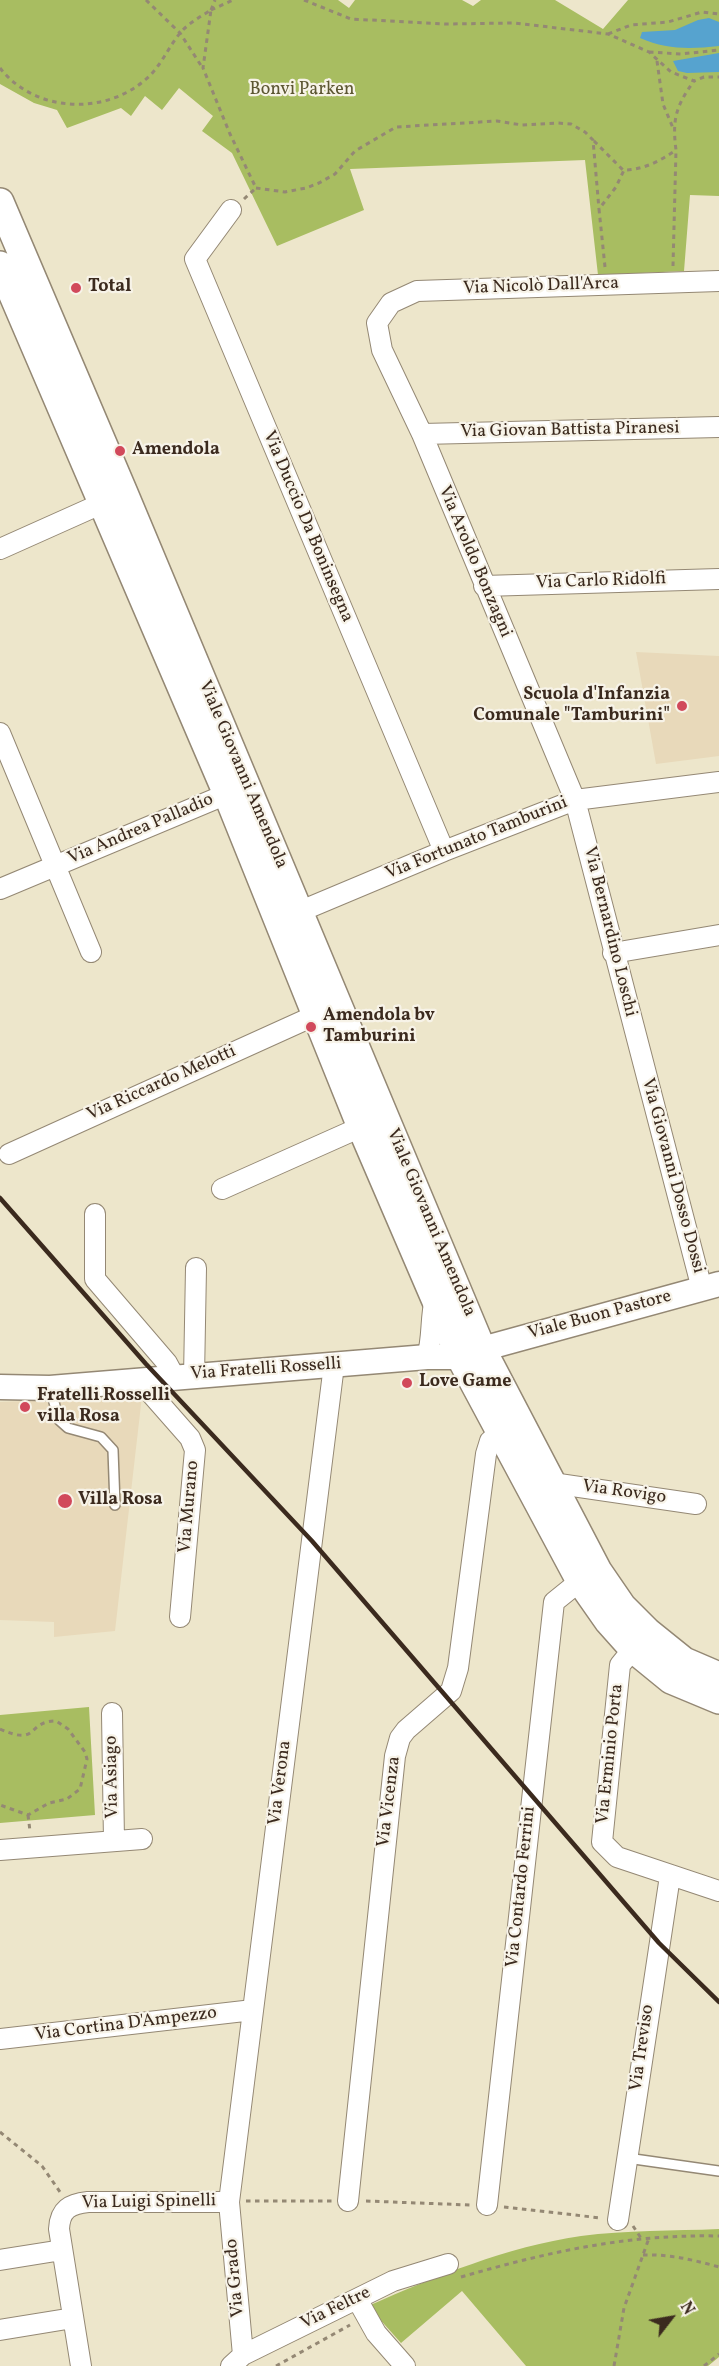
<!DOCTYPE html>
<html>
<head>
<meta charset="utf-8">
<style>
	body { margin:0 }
	#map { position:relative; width:719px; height:2366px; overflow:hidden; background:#ede6cb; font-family:Vollkorn,serif }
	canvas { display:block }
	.north { position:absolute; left:641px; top:2288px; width:60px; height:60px; -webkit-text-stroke:4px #f7f3e8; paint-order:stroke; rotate:59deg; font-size:16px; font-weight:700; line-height:24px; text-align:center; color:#3b2a1e }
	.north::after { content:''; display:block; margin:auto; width:21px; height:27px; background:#3b2a1e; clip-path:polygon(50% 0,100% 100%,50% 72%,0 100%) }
</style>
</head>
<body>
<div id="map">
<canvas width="719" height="2366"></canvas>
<div class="north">N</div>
</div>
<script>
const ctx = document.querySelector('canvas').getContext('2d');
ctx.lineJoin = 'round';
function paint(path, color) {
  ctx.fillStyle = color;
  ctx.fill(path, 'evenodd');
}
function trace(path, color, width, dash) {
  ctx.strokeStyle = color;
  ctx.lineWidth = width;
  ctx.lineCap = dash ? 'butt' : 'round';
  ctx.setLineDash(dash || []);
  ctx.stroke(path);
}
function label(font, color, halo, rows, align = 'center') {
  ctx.font = font + ' Vollkorn,serif';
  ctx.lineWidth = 4.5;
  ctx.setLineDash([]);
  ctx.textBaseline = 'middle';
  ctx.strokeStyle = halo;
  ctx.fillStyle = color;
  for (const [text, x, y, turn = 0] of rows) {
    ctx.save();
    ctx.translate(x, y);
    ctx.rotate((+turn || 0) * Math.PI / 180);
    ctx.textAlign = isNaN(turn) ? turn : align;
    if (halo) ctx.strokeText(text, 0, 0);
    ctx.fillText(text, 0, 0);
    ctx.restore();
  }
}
const built = new Path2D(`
	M636,652L719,656V756L656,764Z
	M142,1396L115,1631L54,1637V1622L0,1620V1402Z`);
const green = new Path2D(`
	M0,0H338L349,8L355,0H462L473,6L481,0H555L603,29L628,0H719V196L690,195L684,271L598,275L585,160L350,169L364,210L277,246L232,153L202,131L213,116L179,88L162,110L145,96L131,116L121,108L67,128L57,110L34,103L0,84Z
	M89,1707L95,1815L0,1823V1715Z
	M719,2229V2357L708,2366H526L462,2291L401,2343L368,2306C437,2276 506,2247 581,2236C626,2230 674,2231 719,2229Z`);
const water = new Path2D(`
	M709,18L719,22V46C691,49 667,50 640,38L642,32L675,30L698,20Z
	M719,53V72L687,73L678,71L673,61Z`);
const path = new Path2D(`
	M146,0L180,33L202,67
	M304,0L351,19L446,24L515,23L608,34L649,52L671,72L694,81L704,77H719
	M211,10L233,0
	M211,10L215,0
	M608,34L631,25L668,22L702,12L719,14
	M649,52L681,54L719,50
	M657,61L663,104L673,128
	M0,68C34,112 103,116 145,80C161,67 168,47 181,32C189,23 200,17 211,10L203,68L230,134L256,188
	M594,141L623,170
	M256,188L285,192L306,188L319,183L335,174L355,151L396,127L497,121L522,125L558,123L571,124L585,132L593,140L599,209
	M244,199L256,188
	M673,266L676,150
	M605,267L599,209L616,187L624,170C643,170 660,161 676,150C672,119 676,106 694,81
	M0,1729C40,1747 26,1721 56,1721L68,1729L85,1752L87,1759L80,1789L67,1799L49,1803L28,1815L0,1805
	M28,1815L30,1831
	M0,2132L42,2166L60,2192
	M246,2201H332
	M366,2201L470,2205
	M504,2207L601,2218
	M633,2226L641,2238
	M643,2255C669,2254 694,2260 719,2267
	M461,2277C548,2252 627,2234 719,2236
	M276,2366L350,2325
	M614,2366L624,2308L649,2238
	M704,2366L719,2354`);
const service = new Path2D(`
	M50,1388L59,1420L68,1428L101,1437L113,1450L115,1505
	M627,2158L719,2171`);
const minor = new Path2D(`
	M231,210L195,259L444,851
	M422,434L719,427
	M0,549L114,498
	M484,586L719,579
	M0,733L91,952
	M0,889L227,794
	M289,916L444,851L575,800L719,782
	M613,953L719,935
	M9,1154L316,1015
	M222,1189L361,1127
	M95,1214V1279L167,1363L174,1376
	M702,1289L575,800L422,434L382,350L377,323L391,303L417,291L719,281
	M427,1357C433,1338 430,1319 435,1299
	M194,1377L196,1268
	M139,1380L190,1438L195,1450L180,1617
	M552,1483L696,1504
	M633,1649L620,1665L602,1842L617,1857L719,1891
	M112,1713L114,1841
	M0,1850L142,1839
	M0,2039L253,2010
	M348,2201L395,1756L400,1738L406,1730L451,1691L458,1668L486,1454L490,1441L500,1434
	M487,2205L554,1602L580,1581
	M618,2220L670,1876
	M0,2260L62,2250
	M357,2299L376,2333L405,2366
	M0,2330L73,2318
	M243,2355L229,2202L334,1365
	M81,2366L59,2229C60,2209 70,2204 88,2202H229
	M231,2366L243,2355L393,2281L448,2264`);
const tertiary = new Path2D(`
	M482,1349L719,1284
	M0,1387L50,1388L427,1357H460`);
const secondary = new Path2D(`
	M0,202L124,493L482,1349L598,1571L622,1606L648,1632L684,1661L719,1676
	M0,265L227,794L361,1127L460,1357L580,1581L608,1621L633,1649L671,1680L719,1700`);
const rail = new Path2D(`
	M0,1198L146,1364L312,1541L659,1943L719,2002`);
const markers = [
	[76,288,6,"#d1495b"],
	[120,451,6,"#d1495b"],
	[682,706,6,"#d1495b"],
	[311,1027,6,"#d1495b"],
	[407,1383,6,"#d1495b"],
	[25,1407,6,"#d1495b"],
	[65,1501,8,"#d1495b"]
];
const parkNames = [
	["Bonvi Parken",302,91]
];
const streetNames = [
	["Via Nicolò Dall'Arca",541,287,-2],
	["Via Giovan Battista Piranesi",570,431,-1],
	["Via Duccio Da Boninsegna",307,527,67],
	["Via Aroldo Bonzagni",474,562,67],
	["Via Carlo Ridolfi",601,582,-2],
	["Viale Giovanni Amendola",242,775,67],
	["Via Andrea Palladio",141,830,-23],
	["Via Fortunato Tamburini",477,839,-22],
	["Via Bernardino Loschi",609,932,76],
	["Via Riccardo Melotti",162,1084,-24],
	["Via Giovanni Dosso Dossi",672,1176,75],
	["Viale Giovanni Amendola",430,1223,67],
	["Viale Buon Pastore",600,1316,-15],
	["Via Fratelli Rosselli",266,1370,-4],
	["Via Rovigo",624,1493,8],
	["Via Murano",190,1507,-85],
	["Via Erminio Porta",611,1754,-84],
	["Via Asiago",113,1777,-91],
	["Via Verona",281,1783,-83],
	["Via Vicenza",390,1802,-83],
	["Via Contardo Ferrini",522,1887,-84],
	["Via Cortina D'Ampezzo",126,2025,-7],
	["Via Treviso",643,2048,-82],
	["Via Luigi Spinelli",149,2203,-1],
	["Via Grado",236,2278,-95],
	["Via Feltre",336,2309,-26]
];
const poiNames = [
	["Total",88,288],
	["Amendola",132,451],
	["Scuola d'Infanzia",670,696,"right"],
	["Comunale \"Tamburini\"",670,717,"right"],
	["Amendola bv",323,1017],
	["Tamburini",323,1038],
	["Love Game",419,1383],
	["Fratelli Rosselli",37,1397],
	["villa Rosa",37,1418],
	["Villa Rosa",78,1501]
];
paint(built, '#e8d9ba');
paint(green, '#a8bd61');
paint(water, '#56a3cf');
trace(service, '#948874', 12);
trace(minor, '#948874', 22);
trace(tertiary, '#948874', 27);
trace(secondary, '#948874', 30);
trace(path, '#948874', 3, [4.5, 4.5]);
trace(service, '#fff', 9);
trace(minor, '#fff', 20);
trace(tertiary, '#fff', 24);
trace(secondary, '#fff', 27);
trace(rail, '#3b2a1e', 4.5);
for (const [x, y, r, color] of markers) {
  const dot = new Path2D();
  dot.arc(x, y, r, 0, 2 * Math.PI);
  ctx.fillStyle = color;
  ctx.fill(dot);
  trace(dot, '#f7f3e8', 2);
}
label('18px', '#5c5632', '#f7f3e8', parkNames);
label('18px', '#3b2a1e', '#f7f3e8', streetNames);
label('bold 18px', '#3b2a1e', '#f7f3e8', poiNames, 'left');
</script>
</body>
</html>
